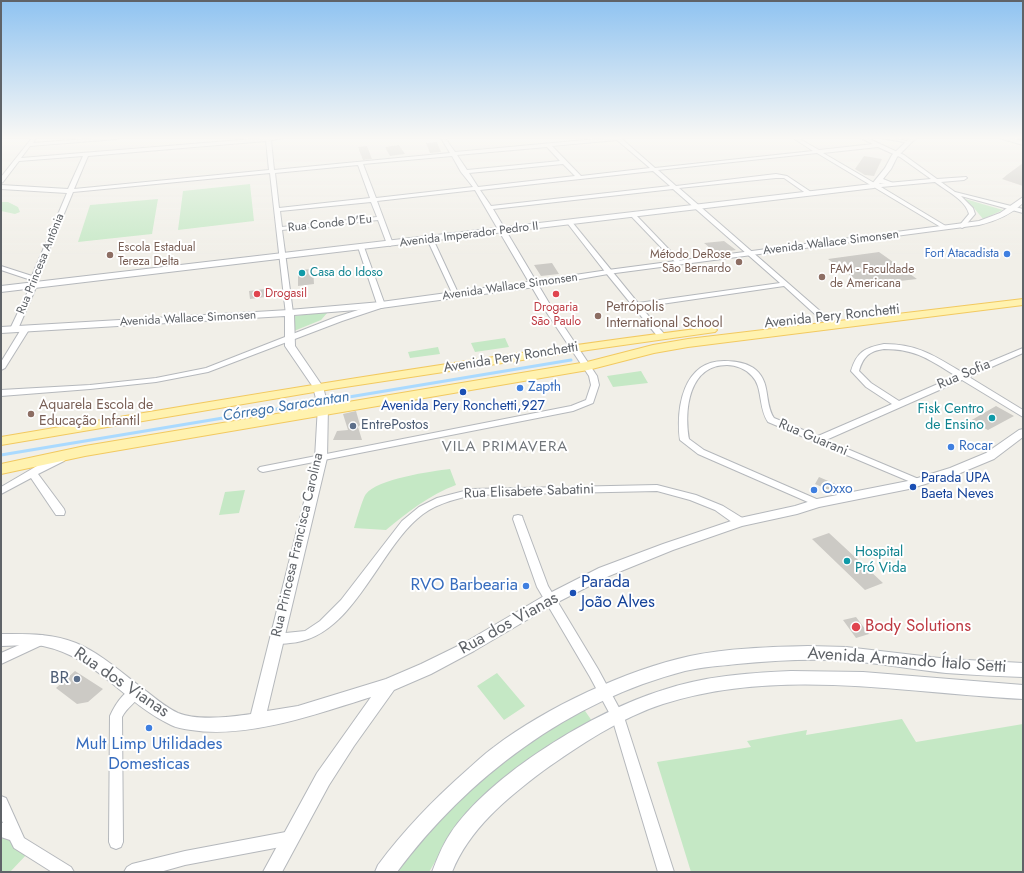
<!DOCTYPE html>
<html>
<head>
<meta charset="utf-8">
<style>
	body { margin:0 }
	#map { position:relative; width:1024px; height:873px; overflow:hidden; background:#f1efe8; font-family:Jost,sans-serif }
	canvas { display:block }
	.frame { position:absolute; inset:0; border:2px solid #5f6368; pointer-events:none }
</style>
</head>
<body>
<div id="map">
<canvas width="1024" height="873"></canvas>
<div class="frame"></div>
</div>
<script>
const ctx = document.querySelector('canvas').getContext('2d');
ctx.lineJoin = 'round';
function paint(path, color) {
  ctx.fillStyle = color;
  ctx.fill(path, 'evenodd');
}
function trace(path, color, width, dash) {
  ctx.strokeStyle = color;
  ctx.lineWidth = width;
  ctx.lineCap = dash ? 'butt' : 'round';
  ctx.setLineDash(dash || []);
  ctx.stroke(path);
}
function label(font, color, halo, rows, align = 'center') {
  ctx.font = font + ' Jost,sans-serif';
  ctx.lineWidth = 4;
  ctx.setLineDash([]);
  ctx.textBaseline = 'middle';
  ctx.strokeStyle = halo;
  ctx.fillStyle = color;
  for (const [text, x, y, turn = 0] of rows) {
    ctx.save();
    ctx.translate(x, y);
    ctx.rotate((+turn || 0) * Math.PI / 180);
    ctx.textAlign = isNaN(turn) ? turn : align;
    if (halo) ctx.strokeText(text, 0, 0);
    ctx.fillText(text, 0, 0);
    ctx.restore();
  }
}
const green = new Path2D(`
	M250,184L254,221L178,230L183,191Z
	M962,198L1003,210L983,219L974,208Z
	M158,199L152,234L78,242L90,205Z
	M1,202H8L18,207L20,212L15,214L1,211Z
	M328,312L321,320L294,331V316Z
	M505,338L509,347L475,352L471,343Z
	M438,347L440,354L410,358L408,352Z
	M641,371L648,383L613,387L607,376Z
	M450,469L456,485C429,495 408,512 386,530L354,528C356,522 363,497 366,494C377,479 432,471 450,469Z
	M245,490L239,513L219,515L225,492Z
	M497,673L525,706L504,720L477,686Z
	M583,708L592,721L448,840L429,872H397L401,865L424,833L481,776Z
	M902,719L916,742L1023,724V872H691L657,762L751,747L747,741L807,730L806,735Z
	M1,838L17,842L28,853L10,872H1Z`);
const stream = new Path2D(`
	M1,455L571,360`);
const building = new Path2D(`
	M437,142L441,152L430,153L426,143Z
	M399,145L405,154L390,156L385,147Z
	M367,146L372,159L363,160L358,147Z
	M864,156L882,159L874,176L865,175L855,169Z
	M1023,163V186L1002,179L1008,174Z
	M724,241L736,250L716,253L704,243Z
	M879,252L917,279L891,282L881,286L866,287L828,259Z
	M552,263L559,274L541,276L534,265Z
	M313,269L314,284L298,286V270Z
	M265,289V297L250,299L249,291Z
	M996,406L1014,416L988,430L970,421Z
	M356,411L360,425L358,427L362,440H333L337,431L348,430L343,414Z
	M819,477L847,489L836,493L815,484Z
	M829,533L883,583L865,590L812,539Z
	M856,617L869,634L856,638L843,620Z
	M75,671L103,689L88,702L77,704L56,688Z`);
const minor = new Path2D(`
	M32,138H36L33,143L99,138H118L116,139L30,146L21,158L265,138H283L271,140L274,170L450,153L441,138H445L455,152L607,138H623L622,139L655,168L813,151L793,138H798L819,150L873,144L861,138H867L904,155L937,179L966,177L967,178L964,180L941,182L955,192L1023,209V213L961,196L973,208L975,214L964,227L962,228L959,226L969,214C966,200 945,190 935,182L881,187L949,228L944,229L817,153L658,170L676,186L776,174L787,176L811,192V194H807L784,178H776L679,188L836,325L832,327H829L784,286L641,307L665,335L661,337H658L606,273L568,224V222H572L638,303L780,283L673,189L493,209L555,313L597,376L599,385L593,403L573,411L263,472L260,471L258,469L260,467L571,406L586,400L591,385L589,376L547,313L475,190L377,201L393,244L390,246L387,244L378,220L282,230L293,313L289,315H286L270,173L73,192L37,279V285L18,329L17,331H11L10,329L31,285V280L1,270V266L32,276L67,193L1,189V185L68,189L83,156L19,161L3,182L1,183V177ZM617,140L650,168L581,176L552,146ZM266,141L269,170L74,189L88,156ZM547,147L560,161L467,170L457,155ZM878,147L900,157L931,179L876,184L823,153ZM452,156L461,172L473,187L376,198L363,164ZM563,164L575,176L478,187L469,173ZM358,165L370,198L279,208L275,173ZM653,171L670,186L491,206L480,190ZM371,202L377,217L282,227L280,211Z
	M882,138H893L911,142L909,143Z
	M631,214H635L681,262V264H677L631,216Z
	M428,238L433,239L459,295L458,296L456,297L453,295L427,239Z
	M361,245L364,247L385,305L384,307L342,321L208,372L156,382L90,389L1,396V390L90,385L156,378L206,368L336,317L377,304L358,247Z
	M23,326H29L30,328L5,368L1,370V362Z
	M884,344C918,344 935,356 963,373L1023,348V353L969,377L1023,410V417L962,380L826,440L921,480L923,482L921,484L918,485L768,422C758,407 763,387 752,376C746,369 736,365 727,365C689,365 684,409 689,439L704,450L821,501L822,503L821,505L817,506L698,454L680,440C676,408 683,361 724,361C735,361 748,363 756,370C771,383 764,403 774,418L818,436L892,404L866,387L851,371C857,352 864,348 884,344ZM884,349C916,349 930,360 956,376L899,401L871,383L859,371C863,357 869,351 884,349Z
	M61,456L64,457L66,459L64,461L38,474L64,509L65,512L64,515H56L31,478L1,494V487L42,463Z
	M657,485L696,495L723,506L744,519L745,522L744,525H736L715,510L690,500L657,491L472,495C452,500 432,505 417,519C376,555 351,639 290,643C284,644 278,644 272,642L270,639L272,636L276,634L305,631L320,621L341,600L402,521L419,507L437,498L472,489Z
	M518,515L522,516L523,519L548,586L598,669L624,717L674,872H658L612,718L590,677L537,587L513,519L514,516Z
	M42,635L46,637L48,640L46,643L1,664V653Z
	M135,687L139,689L141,693C137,702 127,707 122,717L123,842L121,847L116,849L111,847L109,842L110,716C115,705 123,692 135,687Z
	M1,796L6,798L24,838L71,867L74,872H52L14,848L10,840L1,837V823H3L1,819Z
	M291,831L296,833L298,838L296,843L291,845L185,865L160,872H124L127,867L132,864L185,851Z`);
const tertiary = new Path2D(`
	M910,138H916L897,157L891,169L883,179L893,183V185L880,183L874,188L1,292V286L872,184L885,168L892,155Z
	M999,138H1009L1023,141V145Z
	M1023,197V203C1010,215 996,221 979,225L608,274L535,287L381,308L294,315L295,346L323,387L328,406L327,458L267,711L298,706L386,679L421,664L464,643L544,596L599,568L663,544L740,518L795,506L817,499L908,481L950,468L986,453L1019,430L1023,429V437L994,459L958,474L909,489L819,507L797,514L742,526L673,550L609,576L554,604L474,651L431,674L394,690L354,746L329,785L282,872H263L317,773L371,697C317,714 247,739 191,730C184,729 177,728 171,725C124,703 97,657 43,646C30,644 14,646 1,646V634C27,634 51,633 76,643C102,654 123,674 146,691C156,699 167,708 178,713C198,721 231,717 251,714L315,458L318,406L313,387L285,346V316L1,333V327L289,310L381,302L535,281L608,270L979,221L1000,213Z`);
const secondary = new Path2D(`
	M808,646L846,647L948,659L1023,663V677C997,676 972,675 946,673C908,669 870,661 831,660C800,659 768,661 737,664C719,666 702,667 685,671C569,701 468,777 397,872H375L378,865C404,830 434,799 467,770C476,762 484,754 494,747C547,707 626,670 690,656C728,648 769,647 808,646Z
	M791,671L863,672L1023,685V699C904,693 780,667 663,704C620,718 580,745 543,771C507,798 469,829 452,872H432C437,859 442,846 450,834C490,774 595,711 663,690C704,676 748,673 791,671Z`);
const primary = new Path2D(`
	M1023,299V305L688,347L654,353L588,370L85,456L1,474V464L85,446L587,362L653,345L688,339Z
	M711,327L715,328L717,330L715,332L588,350L332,389L1,445V437C237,397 473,357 711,327Z`);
const markers = [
	[1007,254,4,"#3f7fe0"],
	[110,255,4,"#8d6e63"],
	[739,262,4,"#8d6e63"],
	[302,273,4,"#0f9aa8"],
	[822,277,4,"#8d6e63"],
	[257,294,4,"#e0444e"],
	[556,294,4,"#e0444e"],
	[598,316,4,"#8d6e63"],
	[520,388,4,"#3f7fe0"],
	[463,392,4,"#1a4fb4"],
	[31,414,4,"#8d6e63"],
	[992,418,4,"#0f9aa8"],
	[353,426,4,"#5c6f8a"],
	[951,447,4,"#3f7fe0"],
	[913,487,4,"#1a4fb4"],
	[814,490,4,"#3f7fe0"],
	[847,561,4,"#0f9aa8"],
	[526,586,4,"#3f7fe0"],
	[573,593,4,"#1a4fb4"],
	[856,627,5,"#e0444e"],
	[77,679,4,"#5c6f8a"],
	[149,728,4,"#3f7fe0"]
];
const farStreetnames = [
	["Rua Conde D'Eu",330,224,-6],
	["Avenida Imperador Pedro II",469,235,-7],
	["Avenida Wallace Simonsen",831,243,-7],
	["Rua Princesa Antônia",41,264,-68],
	["Avenida Wallace Simonsen",510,287,-8],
	["Avenida Wallace Simonsen",188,319,-3]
];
const farEducationnames = [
	["Escola Estadual",118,248],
	["Tereza Delta",118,262],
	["Método DeRose",731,255,"right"],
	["São Bernardo",731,269,"right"],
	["FAM - Faculdade",830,270],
	["de Americana",830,284]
];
const farShopnames = [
	["Fort Atacadista",999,254]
];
const farCulturenames = [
	["Casa do Idoso",310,273]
];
const farHealthnames = [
	["Drogasil",265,294],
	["Drogaria",556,308,"center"],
	["São Paulo",556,322,"center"]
];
const educationNames = [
	["Petrópolis",606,308],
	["International School",606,324],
	["Aquarela Escola de",39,406],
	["Educação Infantil",39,422]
];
const streetNames = [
	["Avenida Pery Ronchetti",832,317,-6],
	["Avenida Pery Ronchetti",511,358,-9],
	["Rua Sofia",964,375,-23],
	["Rua Guarani",813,438,23],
	["Rua Elisabete Sabatini",529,492,-2],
	["Rua Princesa Francisca Carolina",298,545,-77]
];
const shopNames = [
	["Zapth",528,388],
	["Rocar",959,447],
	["Oxxo",822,490]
];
const transitNames = [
	["Avenida Pery Ronchetti,927",463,407],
	["Parada UPA",921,479,"left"],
	["Baeta Neves",921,495,"left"]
];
const cultureNames = [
	["Fisk Centro",984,410],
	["de Ensino",984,426],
	["Hospital",855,553,"left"],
	["Pró Vida",855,569,"left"]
];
const serviceNames = [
	["EntrePostos",361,426]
];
const waterNames = [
	["Córrego Saracantan",286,407,-9]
];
const neighbourhoodNames = [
	["VILA PRIMAVERA",505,447]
];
const nearTransitnames = [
	["Parada",581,583],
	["João Alves",581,603]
];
const nearShopnames = [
	["RVO Barbearia",518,586],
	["Mult Limp Utilidades",149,745,"center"],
	["Domesticas",149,765,"center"]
];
const nearStreetnames = [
	["Rua dos Vianas",509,624,-29],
	["Avenida Armando Ítalo Setti",907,661,4],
	["Rua dos Vianas",121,683,34]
];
const nearHealthnames = [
	["Body Solutions",865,627]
];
const nearServicenames = [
	["BR",69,679]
];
paint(green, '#c5e8c5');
trace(stream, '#aadaff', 3);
paint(building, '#cccac5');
trace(minor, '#b5b8bc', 2);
trace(tertiary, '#b5b8bc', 2);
trace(secondary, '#b6babf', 2);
trace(primary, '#f2c960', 2);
paint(minor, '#fff');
paint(tertiary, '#fff');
paint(secondary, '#fff');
paint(primary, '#fff2af');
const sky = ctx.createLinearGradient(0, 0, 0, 260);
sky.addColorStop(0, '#8fc3f1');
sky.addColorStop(0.53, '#f9f8f5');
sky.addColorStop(1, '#f9f8f500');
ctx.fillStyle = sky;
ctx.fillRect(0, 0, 1024, 260);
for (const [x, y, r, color] of markers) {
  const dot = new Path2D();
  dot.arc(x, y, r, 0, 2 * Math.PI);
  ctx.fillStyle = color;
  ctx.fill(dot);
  trace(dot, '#fff', 1.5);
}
label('12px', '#5f6368', '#fff', farStreetnames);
label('12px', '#785e54', '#fff', farEducationnames, 'left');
label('12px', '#366cbe', '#fff', farShopnames, 'right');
label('12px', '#0d838f', '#fff', farCulturenames, 'left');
label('12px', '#be3a42', '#fff', farHealthnames, 'left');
label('14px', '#785e54', '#fff', educationNames, 'left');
label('14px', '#5f6368', '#fff', streetNames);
label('14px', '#366cbe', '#fff', shopNames, 'left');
label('14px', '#164399', '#fff', transitNames);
label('14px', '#0d838f', '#fff', cultureNames, 'right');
label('14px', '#4e5e75', '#fff', serviceNames, 'left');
label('italic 15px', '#4174aa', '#fff', waterNames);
ctx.letterSpacing = '1px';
label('15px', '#70757a', '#fff', neighbourhoodNames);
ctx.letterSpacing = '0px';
label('17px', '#164399', '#fff', nearTransitnames, 'left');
label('17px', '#366cbe', '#fff', nearShopnames, 'right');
label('17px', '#5f6368', '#fff', nearStreetnames);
label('17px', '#be3a42', '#fff', nearHealthnames, 'left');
label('17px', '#4e5e75', '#fff', nearServicenames, 'right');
</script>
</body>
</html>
